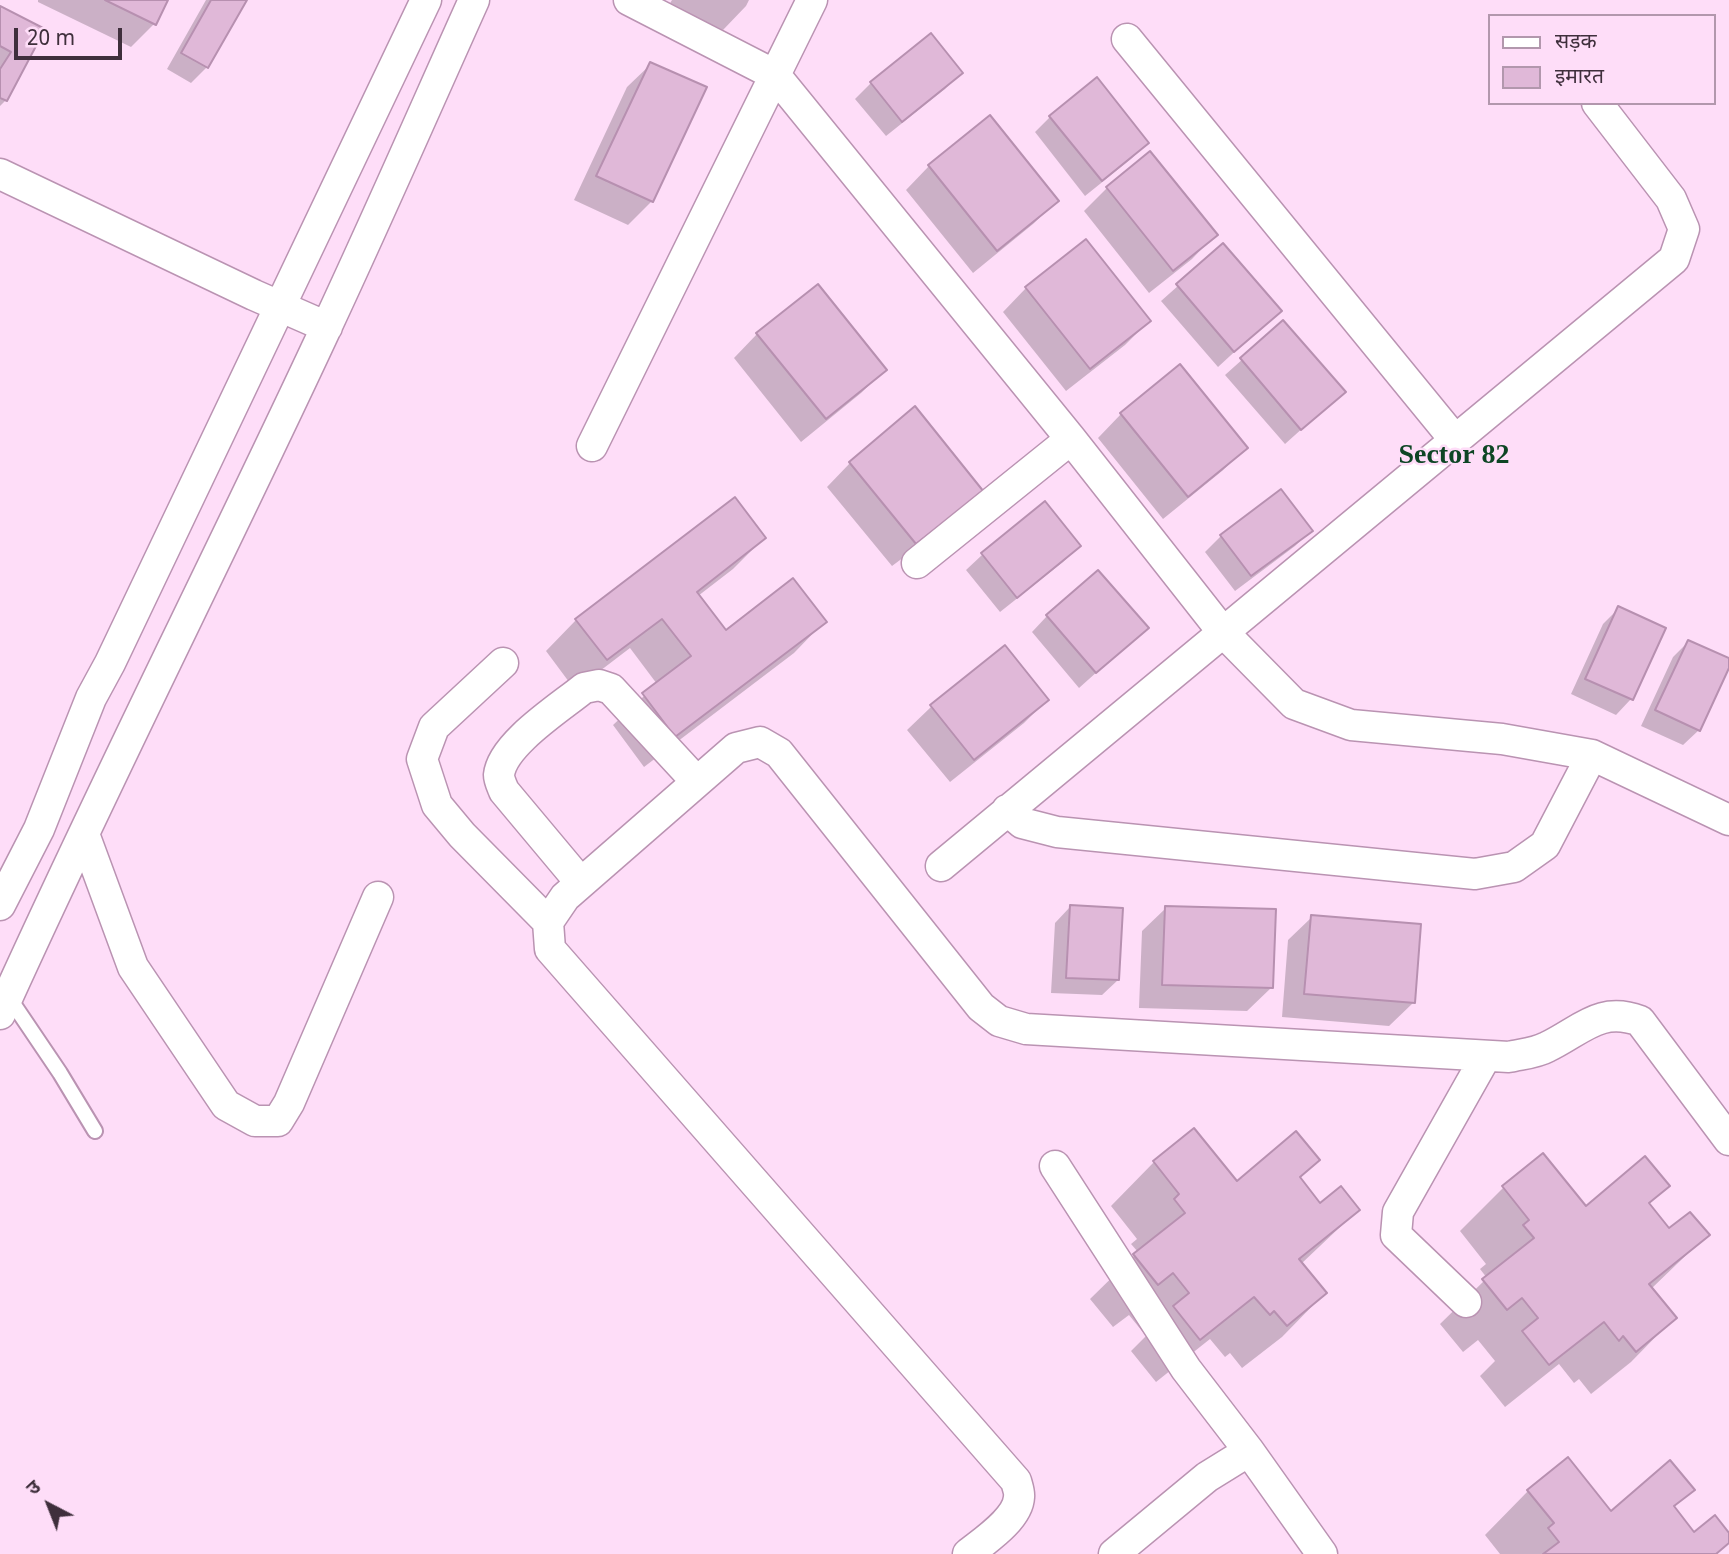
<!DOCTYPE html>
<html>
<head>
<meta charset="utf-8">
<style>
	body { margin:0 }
	#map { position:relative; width:1729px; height:1554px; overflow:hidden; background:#feddf8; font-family:Georgia,"Noto Sans Devanagari",serif }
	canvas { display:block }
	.legend { position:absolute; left:1488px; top:14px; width:228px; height:91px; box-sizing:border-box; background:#feddf8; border:2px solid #b297ad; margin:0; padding:9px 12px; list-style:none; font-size:21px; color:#3f2f3c }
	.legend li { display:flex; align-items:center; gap:14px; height:35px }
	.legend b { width:35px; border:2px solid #b297ad }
	.north { position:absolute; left:14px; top:1470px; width:70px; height:70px; -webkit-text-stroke:5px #feddf8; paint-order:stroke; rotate:318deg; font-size:19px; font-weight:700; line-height:28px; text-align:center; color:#3f2f3c }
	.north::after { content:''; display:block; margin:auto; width:24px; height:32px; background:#3f2f3c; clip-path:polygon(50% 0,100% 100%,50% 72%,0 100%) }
	.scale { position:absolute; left:14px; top:28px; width:108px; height:32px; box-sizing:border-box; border:4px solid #3f2f3c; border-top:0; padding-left:9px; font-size:21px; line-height:24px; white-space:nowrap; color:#3f2f3c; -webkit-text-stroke:5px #feddf8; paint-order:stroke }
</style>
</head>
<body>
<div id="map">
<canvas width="1729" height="1554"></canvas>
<ul class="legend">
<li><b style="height:9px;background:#fff"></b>सड़क</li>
<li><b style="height:19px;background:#e0b8d8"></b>इमारत</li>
</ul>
<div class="north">उ</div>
<div class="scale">20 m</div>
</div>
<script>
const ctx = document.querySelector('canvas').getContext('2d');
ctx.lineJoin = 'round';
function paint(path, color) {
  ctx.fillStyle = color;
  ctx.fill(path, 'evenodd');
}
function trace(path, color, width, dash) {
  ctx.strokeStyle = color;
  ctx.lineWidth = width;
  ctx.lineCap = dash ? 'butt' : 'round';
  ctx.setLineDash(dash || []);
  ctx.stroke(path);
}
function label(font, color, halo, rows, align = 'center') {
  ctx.font = font + ' Georgia,serif';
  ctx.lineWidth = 5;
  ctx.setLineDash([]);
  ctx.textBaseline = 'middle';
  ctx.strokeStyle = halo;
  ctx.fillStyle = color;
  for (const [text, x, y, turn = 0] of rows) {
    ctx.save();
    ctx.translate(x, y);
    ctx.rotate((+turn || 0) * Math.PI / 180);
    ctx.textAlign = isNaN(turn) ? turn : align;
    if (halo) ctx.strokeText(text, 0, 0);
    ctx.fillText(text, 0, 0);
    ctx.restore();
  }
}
const shadow = new Path2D(`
	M38,0H166L154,24L131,47L38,2Z
	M206,0H245L207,67L191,83L167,69Z
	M672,0H749L746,6L723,30L669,5Z
	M0,8L42,30L6,100L0,106Z
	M931,35L960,73L945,89L886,136L855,99L871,83Z
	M651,64L652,201L628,225L574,200L627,87Z
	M1050,117L1147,143L1131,159L1085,196L1035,132Z
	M929,166L1057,201L1033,224L973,273L906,190Z
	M1107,188L1215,235L1192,259L1149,293L1084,211Z
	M1223,246L1279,311L1218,367L1161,301Z
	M818,286L885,370L861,393L801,442L734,358L757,334Z
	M1026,288L1149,321L1125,345L1066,391L1003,312Z
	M1283,323L1343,392L1285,444L1225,375Z
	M1121,414L1246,448L1222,471L1163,519L1098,438Z
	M850,463L959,516L892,566L827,487Z
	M1045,504L1079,546L1063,562L1000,612L966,570L982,555Z
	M1310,531L1295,546L1235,591L1205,552L1221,536Z
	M764,538L733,569L698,596L726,632L824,622L794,653L644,767L613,725L657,684L630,648L575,690L546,651L576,620Z
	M1619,608L1664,629L1631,699L1616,715L1571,694L1603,624Z
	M1047,616L1146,628L1079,688L1032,632Z
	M1688,642L1729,660V664L1699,730L1683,745L1641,726L1673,657Z
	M1005,647L1047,700L1024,723L950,782L907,730L931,707Z
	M1070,907L1118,980L1102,995L1051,993L1055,923Z
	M1166,908L1271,988L1247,1011L1139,1008L1142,931Z
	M1312,917L1413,1003L1389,1026L1282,1017L1288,940Z
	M1543,1156L1586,1209L1667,1186L1648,1205L1669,1230L1707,1235L1651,1289L1674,1318L1631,1362L1591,1394L1579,1379L1574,1383L1559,1364L1505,1407L1480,1376L1495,1361L1478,1340L1463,1352L1440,1324L1487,1278L1480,1269L1486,1264L1460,1231L1503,1188Z
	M1318,1160L1299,1179L1320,1205L1358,1210L1301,1264L1325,1293L1282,1337L1242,1368L1230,1353L1225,1357L1210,1339L1156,1382L1131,1351L1146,1336L1129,1315L1113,1327L1090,1299L1138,1252L1131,1244L1137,1239L1111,1206L1154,1162L1236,1184Z
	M1692,1490L1673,1508L1694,1535H1729V1542L1717,1554H1500L1485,1535L1528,1491L1611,1513Z`);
const building = new Path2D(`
	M105,0H168L156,25Z
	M211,0H247L208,68L181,53Z
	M0,6L45,29L7,101L0,98V69L11,52L0,46Z
	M931,33L963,73L902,122L870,82Z
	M650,62L707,87L653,202L596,176Z
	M1097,77L1149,143L1102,181L1049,116Z
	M990,115L1059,201L997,251L928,165Z
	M1150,151L1218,235L1173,271L1106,187Z
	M1086,239L1151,321L1090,369L1025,287Z
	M1223,243L1282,311L1234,352L1176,284Z
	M818,284L887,370L826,419L756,333Z
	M1283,320L1346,392L1301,430L1240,358Z
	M1180,364L1248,448L1188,497L1120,413Z
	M915,406L984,492L916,544L849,462Z
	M1281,489L1313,531L1251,576L1220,535Z
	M735,497L766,538L697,592L726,630L793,578L827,622L675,737L642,693L691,656L662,619L607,660L575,619Z
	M1045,501L1081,546L1017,598L981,553Z
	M1098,570L1149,628L1096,673L1046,615Z
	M1618,606L1666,628L1633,700L1585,679Z
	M1688,640L1729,658V668L1700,731L1655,710Z
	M1005,645L1049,700L974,760L930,705Z
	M1070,905L1123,908L1119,980L1066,978Z
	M1165,906L1276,909L1273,988L1162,985Z
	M1311,915L1421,924L1415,1003L1304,994Z
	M1194,1128L1237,1181L1296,1131L1320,1160L1300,1177L1320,1203L1341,1186L1360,1210L1299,1259L1327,1293L1287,1326L1274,1311L1270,1315L1254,1297L1200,1340L1173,1306L1189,1293L1173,1273L1158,1285L1133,1254L1185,1213L1174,1199L1179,1194L1153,1161Z
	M1543,1153L1586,1206L1645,1156L1670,1186L1649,1203L1669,1228L1690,1212L1710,1235L1649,1284L1677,1318L1636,1352L1623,1336L1619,1341L1604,1322L1549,1365L1522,1331L1538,1318L1522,1298L1507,1310L1482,1279L1534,1238L1523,1225L1529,1220L1502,1186Z
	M1568,1457L1611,1511L1670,1460L1695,1490L1674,1506L1694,1532L1715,1515L1729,1533V1543L1716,1554H1543L1559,1542L1548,1528L1554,1523L1527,1490Z`);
const lane = new Path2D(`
	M8,996L60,1073L95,1131`);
const street = new Path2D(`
	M629,0L775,75L1071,439L1222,631L1294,704L1351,725L1502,739L1592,755L1729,820
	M1127,39L1455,440
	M0,174L254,295L327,327
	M592,446L812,0
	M917,563L1071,439
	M503,663L434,727L422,759L437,805L462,835L548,922
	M1007,810L1022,823L1057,832L1475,874L1514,867L1545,845L1592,755
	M84,834L133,967L226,1105L255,1121H278L289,1103L378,897
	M941,866L1674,259L1684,229L1671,199L1597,103
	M581,883L504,791C502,786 499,780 499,775C502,744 561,707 584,688L599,685L611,689L697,782
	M0,905L39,829L91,698L110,663L426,0
	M0,1014C104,783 219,558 326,328C377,219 425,109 474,0
	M1055,1166L1186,1369L1249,1451
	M1466,1302L1396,1235L1398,1212L1486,1056
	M968,1554C984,1541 1018,1519 1019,1497C1020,1493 1017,1485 1016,1481L550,949L548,922L565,897L736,748L760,742L779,753L981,1007L999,1021L1026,1029L1509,1057C1522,1054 1536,1053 1547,1047C1582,1030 1600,1006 1640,1021L1729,1140
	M1114,1554L1207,1477L1249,1451L1322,1554`);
const districtNames = [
	["Sector 82",1454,456]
];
paint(shadow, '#0003');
paint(building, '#e0b8d8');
trace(building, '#b790b0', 2);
trace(lane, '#ba93b2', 18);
trace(street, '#ba93b2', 33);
trace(lane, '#fff', 14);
trace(street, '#fff', 30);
label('bold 28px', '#0d4524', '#feddf8', districtNames);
</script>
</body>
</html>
